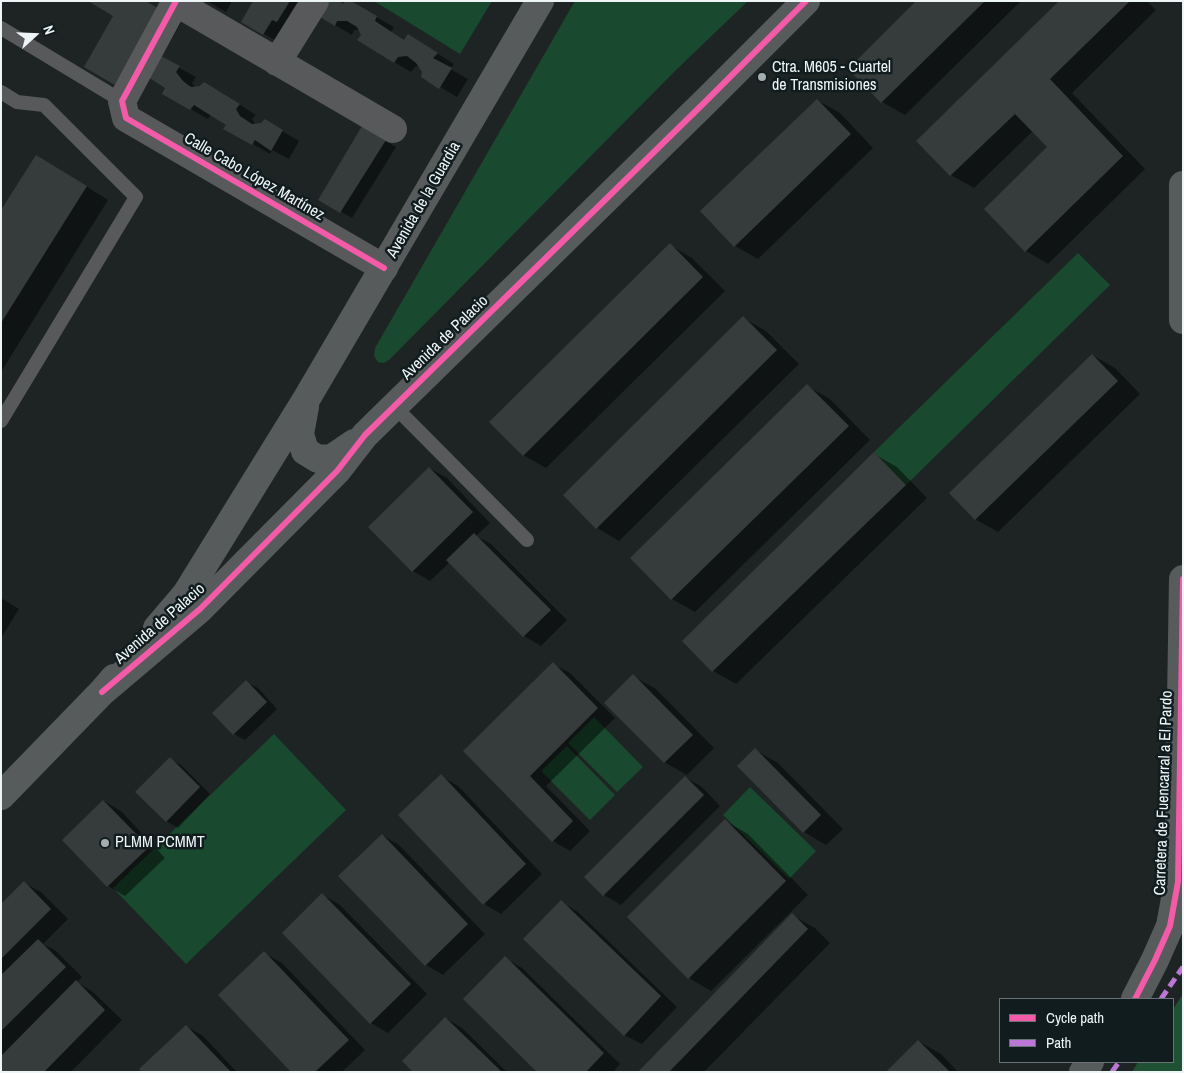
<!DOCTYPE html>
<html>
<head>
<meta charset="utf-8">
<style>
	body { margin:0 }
	#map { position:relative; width:1184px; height:1073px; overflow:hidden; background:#1e2424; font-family:"Archivo Narrow",sans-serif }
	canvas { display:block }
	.frame { position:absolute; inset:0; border:2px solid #eef5f7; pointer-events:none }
	.legend { position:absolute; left:999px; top:998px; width:175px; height:65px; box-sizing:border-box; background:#111c1f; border:1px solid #697375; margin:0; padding:6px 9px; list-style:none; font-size:15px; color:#eef5f7 }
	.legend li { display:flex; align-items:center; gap:10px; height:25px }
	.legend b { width:25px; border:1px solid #697375 }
	.north { position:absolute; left:10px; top:10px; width:50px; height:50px; -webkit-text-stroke:4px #111c1f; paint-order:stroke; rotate:70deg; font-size:14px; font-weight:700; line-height:20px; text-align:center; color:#eef5f7 }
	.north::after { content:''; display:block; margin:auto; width:18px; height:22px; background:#eef5f7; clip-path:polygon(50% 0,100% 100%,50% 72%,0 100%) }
</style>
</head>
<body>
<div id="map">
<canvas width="1184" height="1073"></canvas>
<div class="frame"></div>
<ul class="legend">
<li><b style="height:6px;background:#f35aa7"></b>Cycle path</li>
<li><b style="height:6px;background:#ba77d6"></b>Path</li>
</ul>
<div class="north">N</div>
</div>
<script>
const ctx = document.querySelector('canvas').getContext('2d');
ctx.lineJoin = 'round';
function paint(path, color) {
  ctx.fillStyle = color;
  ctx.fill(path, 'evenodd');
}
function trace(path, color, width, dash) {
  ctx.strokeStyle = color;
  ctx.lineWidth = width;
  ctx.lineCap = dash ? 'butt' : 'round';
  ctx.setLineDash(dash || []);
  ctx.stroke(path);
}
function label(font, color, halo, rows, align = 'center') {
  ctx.font = font + ' "Archivo Narrow",sans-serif';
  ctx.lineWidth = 5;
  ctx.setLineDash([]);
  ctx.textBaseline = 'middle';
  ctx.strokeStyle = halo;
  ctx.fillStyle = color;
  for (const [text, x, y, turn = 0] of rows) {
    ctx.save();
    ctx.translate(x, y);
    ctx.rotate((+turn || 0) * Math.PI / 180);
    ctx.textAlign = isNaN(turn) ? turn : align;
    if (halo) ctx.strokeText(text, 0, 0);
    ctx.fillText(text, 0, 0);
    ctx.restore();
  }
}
const green = new Path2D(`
	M374,1H492L460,54Z
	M575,1H748L676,70L390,359L384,363L378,362L374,356L375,348Z
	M1078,253L1110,285L906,485L874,452Z
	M594,717L643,767L617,792L568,743Z
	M274,734L346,810L186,964L113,888Z
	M567,746L615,795L590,820L541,771Z
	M750,787L816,851L789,879L723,815Z`);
const forest = new Path2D(`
	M1183,994V1072H1132L1138,1062H1173V1009Z`);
const shadow = new Path2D(`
	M144,1L181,23L161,58L196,77L192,83L196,88L222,93L256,115L252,119L256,125L261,124L265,121L299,141L289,159L272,150L270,154L225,128L228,124L211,114L208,119L164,94L167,88Z
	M207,1H232L226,12Z
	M255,1H305L275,40L242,22Z
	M348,1L394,27L391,32L405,41L426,46L454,64L450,69L468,79L457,97L422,76L424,72L420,66L415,67L411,72L394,62L362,35L360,30H354L352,35L316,14L344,5Z
	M918,1H1021L905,115L882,102L849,69Z
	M1061,1H1147L1156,10L1072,93L1145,169L1048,264L1026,251L1049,147L1033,131L974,188L951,175L918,141Z
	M817,100L840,113L873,148L758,259L735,246Z
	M362,128L396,147L352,218L320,200Z
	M59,169L108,200L1,372V213Z
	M670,245L692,258L725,291L546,468L523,455Z
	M743,318L766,331L799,364L619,541L597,528Z
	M1092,355L1115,368L1140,394L998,532L975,519Z
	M807,386L830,399L870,440L695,612L672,599L632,558Z
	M874,454L897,467L927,498L736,684L713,671L684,642Z
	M429,468L447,478L490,523L476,536L491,544L567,620L541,646L524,636L450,562L430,581L413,571L369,527Z
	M1,598L19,609L1,638Z
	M553,664L570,673L615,718L546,786L590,831L570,851L553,841L465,751Z
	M633,676L656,689L714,748L687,775L664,762Z
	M246,682L258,688L277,709L245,740L234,734Z
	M755,750L778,763L843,829L826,845L804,832L739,766Z
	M170,759L181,765L210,794L178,828L166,821Z
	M441,776L458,786L542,874L501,914L484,904Z
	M685,777L702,787L720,806L621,905L604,895Z
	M104,801L121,811L165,858L125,896L108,886Z
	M725,821L748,834L808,895L711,991L689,978Z
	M382,835L399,845L485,934L443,975L426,965Z
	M24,883L41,892L68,919L43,944L55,950L82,977L77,982L93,992L122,1020L71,1072H1V905Z
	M323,895L340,905L427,994L388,1033L371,1023Z
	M561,902L578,912L677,1007L642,1044L624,1035Z
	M792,915L815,928L830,943L704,1072H640Z
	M264,953L282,963L365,1050L342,1072H293Z
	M505,958L522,968L620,1064L613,1072H539Z
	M445,1018L462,1028L507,1072H415Z
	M186,1026L203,1036L237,1072H143Z
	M918,1041L941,1054L958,1072H888Z`);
const building = new Path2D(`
	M88,1H146L159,9L115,85L84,67L113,16Z
	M253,1H290L277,22L272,20L263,35L241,22Z
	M323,1H339L343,4L345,1H351L377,16L375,21L404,40L408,34L438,53L433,58L452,68L439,89L421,77L422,72L416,63L407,56L398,57L394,63L357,40L361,35L357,27L347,21H337L335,26L315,14Z
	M916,1H985L881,103L848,69Z
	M1059,1H1130L1050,79L1123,156L1025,252L984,209L1047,147L1015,114L950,176L916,141Z
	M161,56L180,66L176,72L183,81L191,87L200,86L204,82L240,104L236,109L240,116L252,124L261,123L265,119L283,130L271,151L255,140L252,145L223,129L226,125L194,105L190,110L162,94L165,88L148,77Z
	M817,99L851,134L734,247L700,211Z
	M362,126L386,140L340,213L318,200Z
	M36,155L87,186L1,323V210Z
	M670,243L703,277L523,456L489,422Z
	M743,316L777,350L596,529L563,495Z
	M1092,354L1118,381L975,520L949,493Z
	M807,384L849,426L671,600L630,558Z
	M874,452L906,485L712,672L682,641Z
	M429,467L473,512L412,572L368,527Z
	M474,533L551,610L523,637L446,560Z
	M553,662L598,708L530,776L573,821L552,842L463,751Z
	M633,674L693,735L664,763L604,703Z
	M246,680L267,702L233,735L212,713Z
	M755,748L821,815L803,833L737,766Z
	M170,757L200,787L166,822L135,792Z
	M441,774L526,864L483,905L398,815Z
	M685,776L704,795L603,896L584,877Z
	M103,800L149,847L107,887L62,840Z
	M725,819L786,881L688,979L627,917Z
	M382,834L468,924L425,966L338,876Z
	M24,881L51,909L1,959V904Z
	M322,893L411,984L370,1024L282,933Z
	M561,900L661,996L624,1036L523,939Z
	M792,913L808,929L669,1072H638Z
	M38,939L66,967L1,1031V975Z
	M264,951L349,1040L315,1072H291L218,995Z
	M505,956L604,1053L586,1072H537L463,999Z
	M76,980L105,1010L44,1072H1V1056Z
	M445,1017L502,1072H413L402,1061Z
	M186,1025L231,1072H142L139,1069Z
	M918,1040L950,1072H886Z`);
const lane = new Path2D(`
	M1,28L122,101
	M1,92L17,102L44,105L136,197L1,421
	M394,406L527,540`);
const street = new Path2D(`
	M176,1L122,101L126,118L384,268
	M175,2L393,129
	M277,62L315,1`);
const secondary = new Path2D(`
	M1183,185V320
	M305,407L300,434L305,451L318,459L332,458L354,443
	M157,628L186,594L307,398L540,1
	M102,692L200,609L337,471L365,435L706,101L806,1
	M1,796L102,692L114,678
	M1135,999L1155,960L1170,926L1178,882L1183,579
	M1083,1072L1090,1062`);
const quiet = new Path2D(`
	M1161,999L1183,967
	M1112,1072L1119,1062`);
const cycleway = new Path2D(`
	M176,1L122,101L126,118L384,268
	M102,692L200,609L337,471L365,435L706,101L806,1
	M1135,999L1155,960L1170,926L1178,882L1183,579`);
const markers = [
	[762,77,5,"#a5acad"],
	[105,843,5,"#a5acad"]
];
const poiNames = [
	["Ctra. M605 - Cuartel",772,68],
	["de Transmisiones",772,86],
	["PLMM PCMMT",115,843]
];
const streetNames = [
	["Calle Cabo López Martínez",254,177,30],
	["Avenida de la Guardia",424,200,-60],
	["Avenida de Palacio",445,338,-44],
	["Avenida de Palacio",160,624,-41],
	["Carretera de Fuencarral a El Pardo",1164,793,-88]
];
paint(green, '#194a2f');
paint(forest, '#1f5134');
paint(shadow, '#0007');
paint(building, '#363c3b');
trace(lane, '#57595a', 14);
trace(street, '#57595a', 28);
trace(secondary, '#585b5c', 28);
trace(quiet, '#ba77d6', 5, [10, 5]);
trace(cycleway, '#f35aa7', 6);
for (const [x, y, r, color] of markers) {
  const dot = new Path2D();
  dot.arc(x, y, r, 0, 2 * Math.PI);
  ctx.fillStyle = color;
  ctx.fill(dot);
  trace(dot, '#111c1f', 2);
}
label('16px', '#eef5f7', '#111c1f', poiNames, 'left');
label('16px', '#eef5f7', '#111c1f', streetNames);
</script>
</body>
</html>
